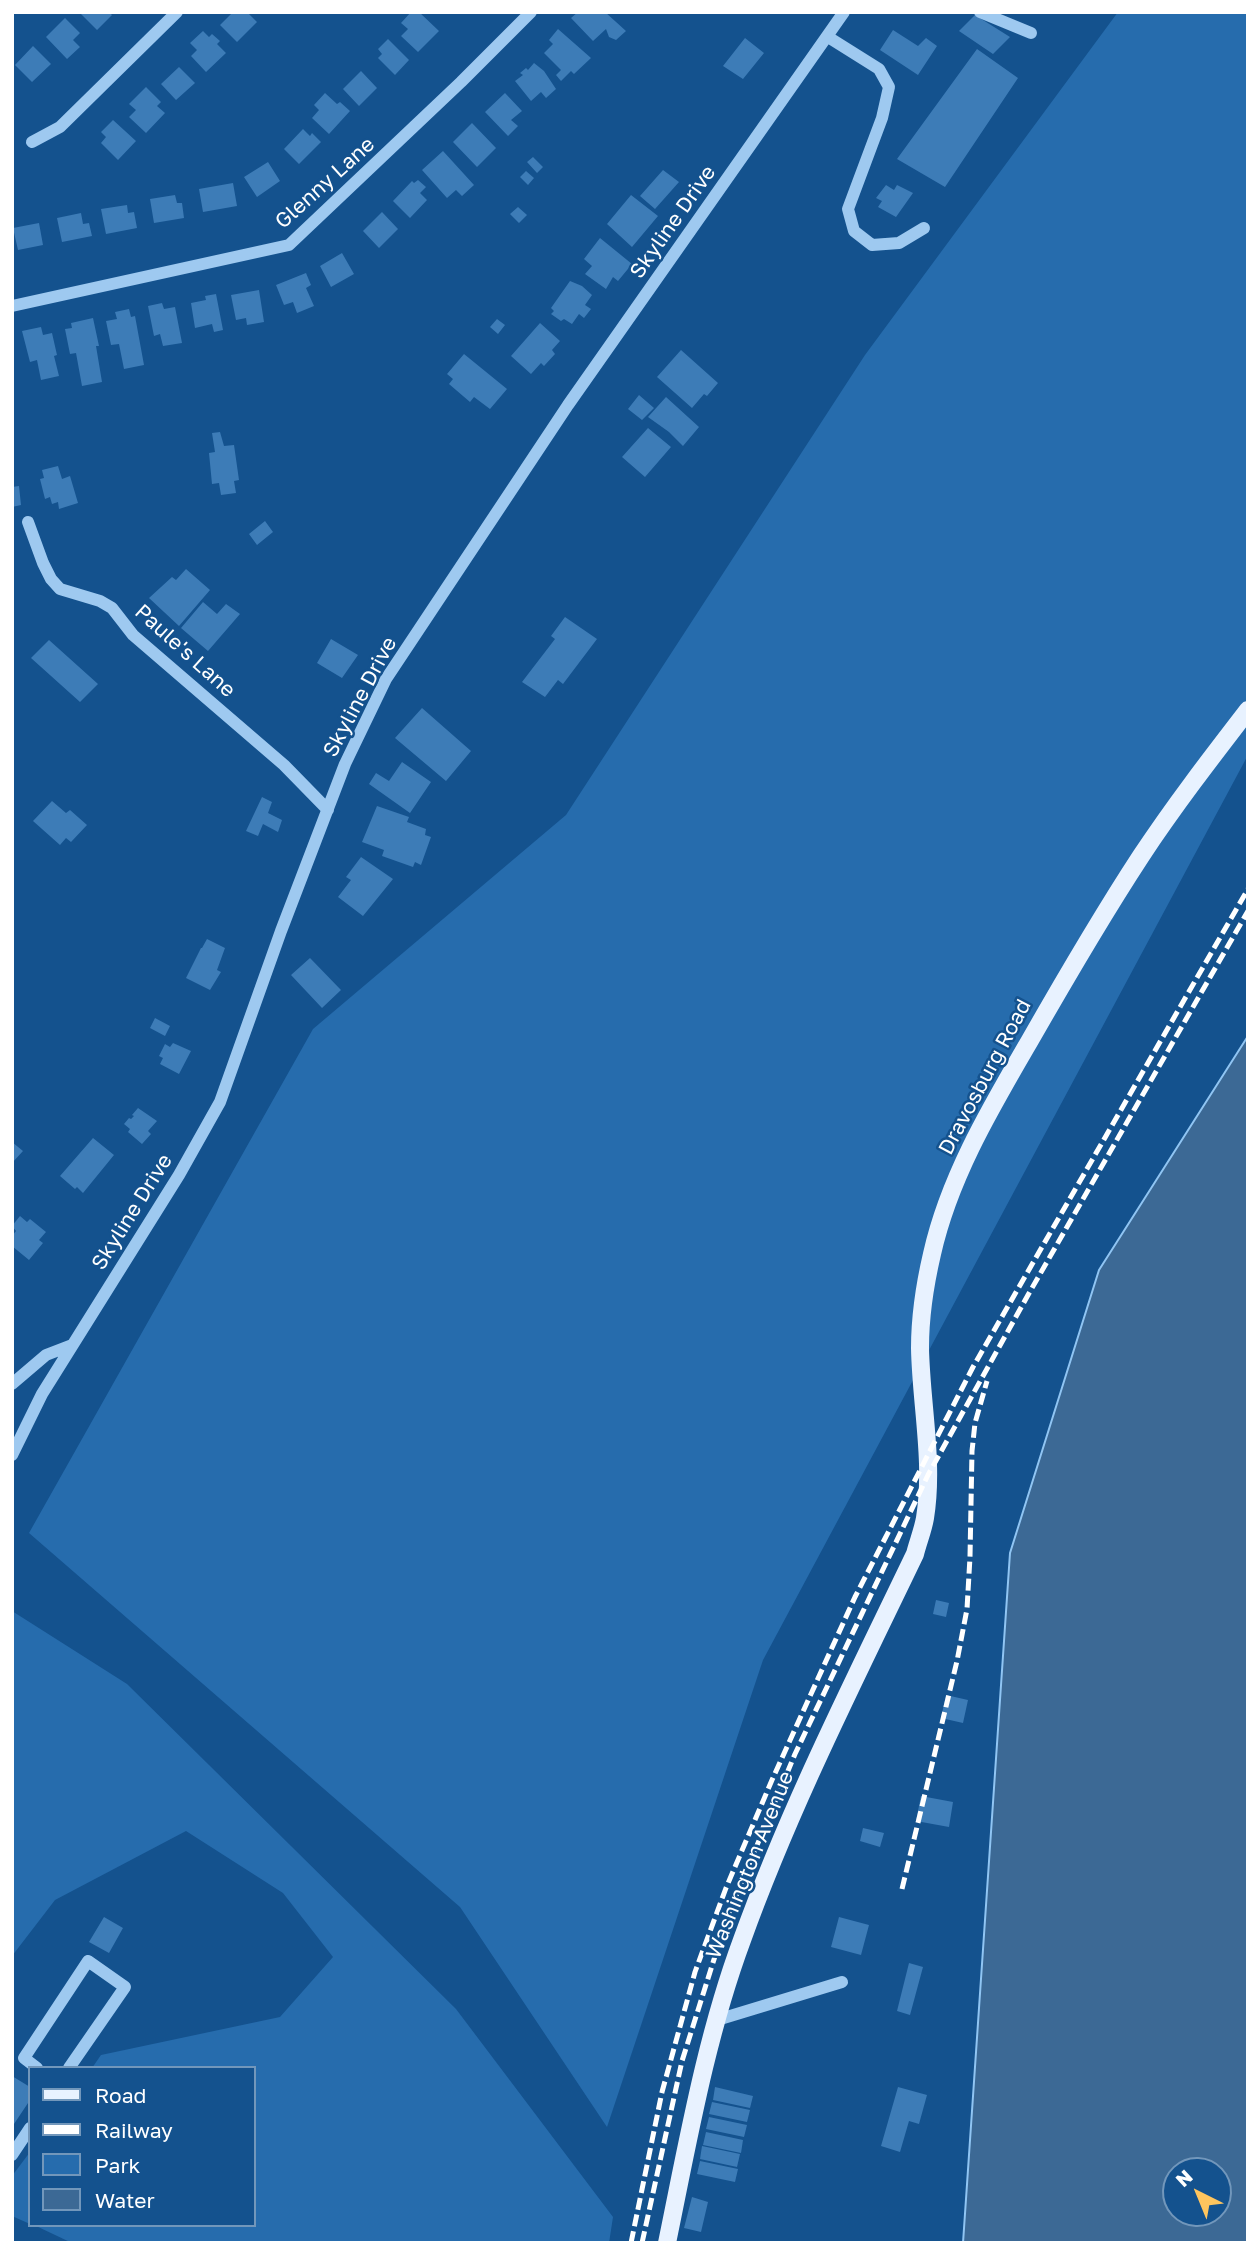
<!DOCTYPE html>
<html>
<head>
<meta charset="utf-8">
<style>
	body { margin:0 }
	#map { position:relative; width:1260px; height:2255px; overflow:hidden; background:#14528e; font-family:"Golos Text",sans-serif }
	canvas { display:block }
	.frame { position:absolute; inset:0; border:14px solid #fff; pointer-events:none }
	.legend { position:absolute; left:28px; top:2066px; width:228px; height:161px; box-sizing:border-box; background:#14528e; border:2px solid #7297bb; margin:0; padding:9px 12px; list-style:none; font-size:21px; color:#fff }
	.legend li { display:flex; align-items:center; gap:14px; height:35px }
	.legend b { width:35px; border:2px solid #7297bb }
	.north { position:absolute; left:1162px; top:2157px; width:70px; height:70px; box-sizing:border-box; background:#14528e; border:2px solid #7297bb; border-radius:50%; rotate:317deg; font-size:19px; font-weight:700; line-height:28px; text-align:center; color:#fff }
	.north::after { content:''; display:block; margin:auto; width:24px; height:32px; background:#ffc55e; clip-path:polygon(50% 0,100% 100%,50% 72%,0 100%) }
</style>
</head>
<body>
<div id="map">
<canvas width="1260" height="2255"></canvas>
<div class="frame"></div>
<ul class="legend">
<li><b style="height:9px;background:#e8f2ff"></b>Road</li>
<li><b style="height:9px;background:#fff"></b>Railway</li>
<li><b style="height:19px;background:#266cad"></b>Park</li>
<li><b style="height:19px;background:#3c6995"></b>Water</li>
</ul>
<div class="north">N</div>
</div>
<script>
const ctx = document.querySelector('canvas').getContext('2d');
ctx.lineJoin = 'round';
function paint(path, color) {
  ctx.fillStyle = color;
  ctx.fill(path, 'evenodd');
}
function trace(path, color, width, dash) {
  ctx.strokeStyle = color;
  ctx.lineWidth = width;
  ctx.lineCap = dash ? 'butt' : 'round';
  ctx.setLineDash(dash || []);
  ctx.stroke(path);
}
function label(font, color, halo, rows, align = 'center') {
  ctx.font = font + ' "Golos Text",sans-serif';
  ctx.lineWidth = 5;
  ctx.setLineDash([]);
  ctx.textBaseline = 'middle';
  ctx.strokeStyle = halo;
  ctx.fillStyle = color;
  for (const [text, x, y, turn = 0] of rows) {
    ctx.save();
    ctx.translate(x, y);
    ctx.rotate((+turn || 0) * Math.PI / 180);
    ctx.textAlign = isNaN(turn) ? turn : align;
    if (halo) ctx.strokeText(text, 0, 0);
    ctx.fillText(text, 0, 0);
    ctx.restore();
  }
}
const green = new Path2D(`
	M1118,12H1248V755L763,1660L607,2127L460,1907L29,1533L313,1029L566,815L865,355Z
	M12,1611L127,1684L456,2009L613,2217L609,2243H72L34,2225H254V2068H92L101,2055L280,2017L333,1957L283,1893L186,1831L55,1900L12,1956Z
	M30,2152V2224L12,2216V2176Z`);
const water = new Path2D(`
	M1248,1036V2243H963L1010,1553L1099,1270ZM1176,2171H1218V2213H1176Z`);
const building = new Path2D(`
	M79,12H109L112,15L97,30Z
	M233,12H247L257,22L237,42L220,25Z
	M411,12H419L439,31L418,52L401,36L408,29L401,23Z
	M578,12H605L626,31L616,40L609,37L606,29L593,41L571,18Z
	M975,15L1010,37L993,54L959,31Z
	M65,18L80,33L73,40L80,47L67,59L46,37Z
	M558,29L591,58L574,74L571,71L561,81L556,75L561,70L544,53L553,44L549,40Z
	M893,30L918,46L926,38L937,46L918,75L880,50Z
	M203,31L209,37L212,34L220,41L217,44L226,53L206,72L191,56L197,50L190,43Z
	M745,38L764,53L743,79L723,66Z
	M388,39L409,60L395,75L378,58L382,54L378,49Z
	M33,46L51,64L32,82L15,65Z
	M977,49L1018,78L945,187L897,159Z
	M534,63L544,71L556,89L546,98L541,92L531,101L515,81L523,75L520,73L526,68L528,70Z
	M179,67L195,83L176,100L161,84Z
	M361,71L377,88L359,106L343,89Z
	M146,87L161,102L157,106L165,113L146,133L129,117L136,110L129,104Z
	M325,93L337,104L340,102L350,111L329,134L312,118L319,110L314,105Z
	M505,93L522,111L511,120L518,126L508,136L485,112Z
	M113,120L136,141L118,160L101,143L106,137L101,132Z
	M472,123L496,148L477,167L453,142Z
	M303,129L310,136L312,133L321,142L299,164L284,149Z
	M443,151L474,185L462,196L456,190L447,198L422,170Z
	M533,157L543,167L537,173L527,162Z
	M268,162L280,181L257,197L244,177Z
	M663,170L679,182L655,209L640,196Z
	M526,171L534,178L528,185L520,177Z
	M418,180L426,187L420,193L427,200L410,218L393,201L412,181L414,183Z
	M233,183L237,206L203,212L199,189Z
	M886,185L894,190L897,185L913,193L896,217L878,207L882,201L876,198Z
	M175,195L177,203H182L184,218L154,223L150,199Z
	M631,195L658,216L632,247L607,224Z
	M127,205L128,213L134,212L137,228L106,234L101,209Z
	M518,207L527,215L519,223L510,214Z
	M382,212L398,229L379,248L363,231Z
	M81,213L83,224L89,223L92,236L62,242L57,218Z
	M39,223L43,245L18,250L13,228Z
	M600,238L632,264L618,281L613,277L606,289L585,274L592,266L584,259Z
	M342,253L354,274L331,287L320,266Z
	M306,273L311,285L306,288L314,306L297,313L293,302L284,305L276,285Z
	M570,281L582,286L592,295L585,305L591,309L584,318L579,314L572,324L564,319L561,321L551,314L554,311L551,308Z
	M259,290L264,322L247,325L246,318L236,320L231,295Z
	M216,294L223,330L214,332L212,324L195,328L191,303L206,300L205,296Z
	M162,303L164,309L175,307L182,343L163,346L160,334L154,336L148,306Z
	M129,309L131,317L135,316L144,365L124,369L119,344L111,345L106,321L117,319L115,312Z
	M93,318L99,346H96L102,382L82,386L76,353L70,354L65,329L72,328L71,323Z
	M497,319L505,325L498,334L490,327Z
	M540,323L560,341L552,350L555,354L544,366L541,363L531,374L511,356Z
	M41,327L43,335L52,333L57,355L54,356L59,376L41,380L37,360L30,362L22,331Z
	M681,350L718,383L707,396L704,394L692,408L657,377Z
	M464,354L507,389L490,409L474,397L470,402L449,384L453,379L447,374Z
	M639,395L654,408L642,420L628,409Z
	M666,397L699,427L683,446L669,432L648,417Z
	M648,428L671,447L645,477L622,457Z
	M220,432L224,446L234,445L239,480L234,481L236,493L221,495L219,483L212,484L209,453L215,452L212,433Z
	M58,466L62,479L70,476L78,503L59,509L58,502L52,504L50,497L45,499L40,479L44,478L42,470Z
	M19,486L21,505L12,507V487Z
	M265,521L273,532L257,545L249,534Z
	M186,569L210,590L179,626L149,598L172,577L176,580Z
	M203,602L217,614L226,604L240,614L208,651L181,628Z
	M565,617L597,639L563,684L558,680L545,697L522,682L555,639L551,636Z
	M331,639L358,655L342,678L317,663Z
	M49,640L98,684L80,702L31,658Z
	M422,708L471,751L446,781L395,738Z
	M402,762L431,782L410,813L369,784L376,773L389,781Z
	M262,797L272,802L268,813L282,820L278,832L263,824L258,836L246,831Z
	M52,801L66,813L70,810L87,825L71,842L66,838L60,845L33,821Z
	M377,806L409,817L407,822L426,829L425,835L431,837L421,865L415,862L413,867L382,856L384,850L362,842Z
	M361,857L393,879L363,916L338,897L351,880L346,877Z
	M207,939L225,948L217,970L221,972L210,990L186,978L201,948H202Z
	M310,958L341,990L322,1008L291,975Z
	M155,1018L170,1026L165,1036L150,1028Z
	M173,1043L191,1051L179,1074L160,1064L163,1058L159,1056L165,1044L170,1047Z
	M138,1108L157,1121L148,1131L151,1134L142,1144L128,1132L130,1129L124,1124L129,1118L131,1119L134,1116L132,1115Z
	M93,1138L114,1155L83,1193L77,1187L75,1189L60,1176Z
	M12,1142L23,1151L12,1163Z
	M20,1216L27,1222L30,1219L46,1232L39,1240L43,1243L29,1260L12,1246V1236L16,1231L12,1226Z
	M936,1600L949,1603L946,1617L933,1614Z
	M946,1695L968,1700L963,1723L941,1718Z
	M921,1796L953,1802L949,1827L916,1821Z
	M863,1828L884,1833L880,1847L860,1841Z
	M104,1917L123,1928L109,1953L89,1942Z
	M839,1917L869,1925L861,1955L831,1947Z
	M909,1963L923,1967L910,2015L897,2011Z
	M12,2076L30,2087V2100L12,2127Z
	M715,2087L753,2096L750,2108L713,2100Z
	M898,2087L927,2095L919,2124L909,2121L900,2152L881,2146Z
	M712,2102L750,2110L747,2122L709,2114Z
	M709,2117L747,2125L744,2137L706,2129Z
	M706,2132L743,2140L741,2153L703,2145Z
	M702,2146L740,2154L737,2167L700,2159Z
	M700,2161L738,2169L735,2182L697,2174Z
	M692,2197L708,2202L701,2232L684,2228Z`);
const minor = new Path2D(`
	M980,12L1031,33
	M828,37L879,69L889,87L882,118L848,209L854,231L872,245L899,243L924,228
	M32,142L60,127L177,12
	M12,306L289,245L461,82L531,12
	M28,522L43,563L51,579L60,589L100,601L112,608L133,635L284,765L328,810
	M12,1384L46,1355L72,1345
	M12,1455L42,1394L179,1175L220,1102L281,931L345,764L386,679L568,405L844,12
	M717,2020L842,1982
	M37,2068L24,2058L88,1961L125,1987L69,2068
	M12,2155L30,2128`);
const major = new Path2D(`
	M667,2243C688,2141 706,2037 742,1940C790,1807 854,1681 915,1554C918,1542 923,1530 925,1518C934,1462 921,1404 920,1348C920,1317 925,1284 932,1254C949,1178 990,1109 1029,1042C1065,979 1101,917 1141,856C1174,806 1211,758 1248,710`);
const rail = new Path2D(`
	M902,1889L957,1661L967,1609L970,1557L972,1451L975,1423L987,1381
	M631,2243L662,2092L695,1972L726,1888L772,1780L855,1597L973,1367L1248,889
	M642,2243L682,2061L728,1915L795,1754L928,1475L1028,1295L1248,911`);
const streetNames = [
	["Glenny Lane",325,183,-42],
	["Skyline Drive",673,222,-55],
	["Paule's Lane",185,651,42],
	["Skyline Drive",360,697,-62],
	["Dravosburg Road",985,1077,-62],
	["Skyline Drive",132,1212,-58],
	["Washington Avenue",750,1865,-68]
];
paint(green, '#266cad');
paint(water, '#3c6995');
trace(water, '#90c5f3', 2);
paint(building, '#3d7cb7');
trace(minor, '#9ec9f0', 12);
trace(major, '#e8f2ff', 18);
trace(rail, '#fff', 5, [12, 5]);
label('21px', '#fff', '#14528e', streetNames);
</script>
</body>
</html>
